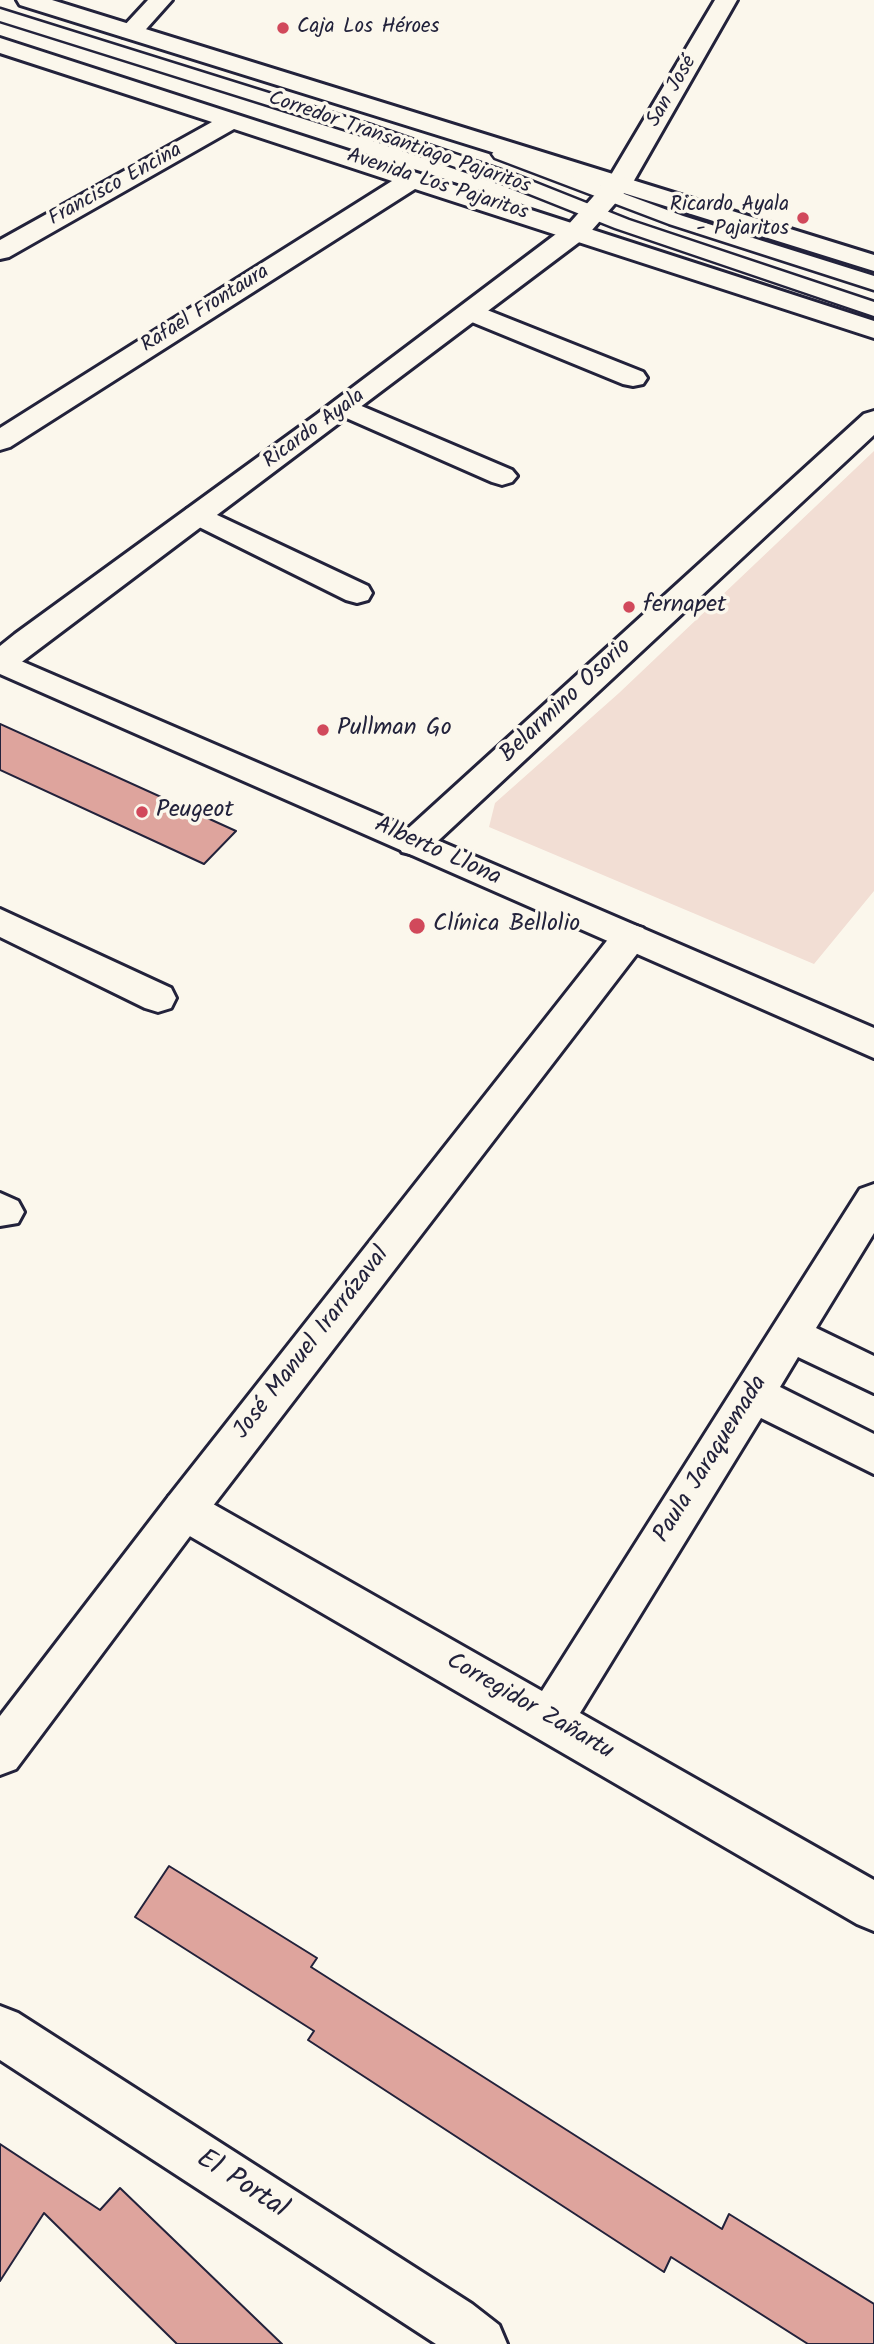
<!DOCTYPE html>
<html>
<head>
<meta charset="utf-8">
<style>
	body { margin:0 }
	canvas { display:block; background:#fbf7ec }
</style>
</head>
<body>
<canvas width="874" height="2344"></canvas>
<script>
const ctx = document.querySelector('canvas').getContext('2d');
ctx.lineJoin = 'round';
function paint(path, color) {
  ctx.fillStyle = color;
  ctx.fill(path, 'evenodd');
}
function trace(path, color, width, dash) {
  ctx.strokeStyle = color;
  ctx.lineWidth = width;
  ctx.lineCap = dash ? 'butt' : 'round';
  ctx.setLineDash(dash || []);
  ctx.stroke(path);
}
function label(font, color, halo, rows, align = 'center') {
  ctx.font = font + ' Kalam,sans-serif';
  ctx.lineWidth = 7;
  ctx.setLineDash([]);
  ctx.textBaseline = 'middle';
  ctx.strokeStyle = halo;
  ctx.fillStyle = color;
  for (const [text, x, y, turn = 0] of rows) {
    ctx.save();
    ctx.translate(x, y);
    ctx.rotate((+turn || 0) * Math.PI / 180);
    ctx.textAlign = isNaN(turn) ? turn : align;
    if (halo) ctx.strokeText(text, 0, 0);
    ctx.fillText(text, 0, 0);
    ctx.restore();
  }
}
const built = new Path2D(`
	M874,451V891L814,964L489,827L495,803L619,693Z`);
const building = new Path2D(`
	M0,724L236,831L204,864L0,770Z
	M169,1866L317,1958L311,1967L722,2229L729,2214L874,2304V2344H808L671,2257L664,2272L308,2040L314,2031L135,1917Z
	M0,2144L100,2210L120,2188L282,2344H177L44,2213L0,2281Z`);
const service = new Path2D(`
	M0,9L374,126L516,175L629,220L874,302V316L615,228L502,183L360,134L0,21Z
	M502,148L683,216L874,276V290L669,224L495,158L492,154L495,150Z`);
const minor = new Path2D(`
	M148,0H172L139,37H123L119,32L123,27Z
	M0,38L874,321V338L415,189L10,447L0,450V428L392,181L234,129L9,257L0,259V240L212,122L0,53Z
	M472,304L643,372L647,378L643,384L633,386L623,384L462,318L458,312L462,306Z
	M345,399L512,470L517,476L512,482L502,485L492,482L335,413L331,407L335,401Z
	M198,506L368,586L372,593L368,600L357,603L346,600L187,521L183,515L187,509Z
	M0,909L171,988L176,998L171,1008L158,1012L145,1008L0,937Z
	M874,1184V1233L816,1328L874,1356V1393L798,1357L780,1387L874,1434V1474L761,1418L580,1713L874,1880V1931L857,1924L169,1524L162,1510L169,1496L184,1491L199,1496L542,1691L860,1189Z
	M0,1193L18,1201L24,1212L18,1223L0,1226Z
	M0,2006L18,2013L472,2304L499,2325L507,2344H436L0,2060Z`);
const tertiary = new Path2D(`
	M715,0H737L632,184L586,237L11,670L0,673V646L15,634L316,415L568,225L608,180Z
	M874,411V435L426,852L414,855L402,852L397,843L402,834L864,414Z
	M630,924L643,928L648,937L643,946L199,1524L16,1769L0,1775V1716L169,1496L617,928Z`);
const primary = new Path2D(`
	M17,0H52L874,255V271L20,5Z
	M0,652L874,1028V1058L0,674Z`);
const markers = [
	[283,28,7,"#d1495b"],
	[803,218,7,"#d1495b"],
	[629,607,7,"#d1495b"],
	[323,730,7,"#d1495b"],
	[142,812,7,"#d1495b"],
	[417,926,9,"#d1495b"]
];
const farPoinames = [
	["Caja Los Héroes",297,28],
	["Ricardo Ayala",789,206,"right"],
	["- Pajaritos",789,230,"right"]
];
const farStreetnames = [
	["San José",673,92,-60],
	["Corredor Transantiago Pajaritos",399,144,19],
	["Francisco Encina",116,186,-29],
	["Avenida Los Pajaritos",437,186,18],
	["Rafael Frontaura",206,310,-32],
	["Ricardo Ayala",315,430,-36]
];
const poiNames = [
	["fernapet",643,607],
	["Pullman Go",337,730],
	["Peugeot",156,812],
	["Clínica Bellolio",433,926]
];
const streetNames = [
	["Belarmino Osorio",567,702,-43],
	["Alberto Llona",437,853,24],
	["José Manuel Irarrázaval",313,1344,-52],
	["Paula Jaraquemada",712,1460,-58],
	["Corregidor Zañartu",529,1708,30]
];
const nearStreetnames = [
	["El Portal",241,2186,33]
];
paint(built, '#f2ded4');
paint(building, '#dea49d');
trace(building, '#22223b', 2);
trace(service, '#22223b', 5);
trace(minor, '#22223b', 6);
trace(tertiary, '#22223b', 6);
trace(primary, '#22223b', 6);
paint(service, '#fbf7ec');
paint(minor, '#fbf7ec');
paint(tertiary, '#fbf7ec');
paint(primary, '#fbf7ec');
for (const [x, y, r, color] of markers) {
  const dot = new Path2D();
  dot.arc(x, y, r, 0, 2 * Math.PI);
  ctx.fillStyle = color;
  ctx.fill(dot);
  trace(dot, '#fbf7ec', 2.5);
}
label('21px', '#22223b', '#fbf7ec', farPoinames, 'left');
label('21px', '#22223b', '#fbf7ec', farStreetnames);
label('24px', '#22223b', '#fbf7ec', poiNames, 'left');
label('24px', '#22223b', '#fbf7ec', streetNames);
label('28px', '#22223b', '#fbf7ec', nearStreetnames);
</script>
</body>
</html>
